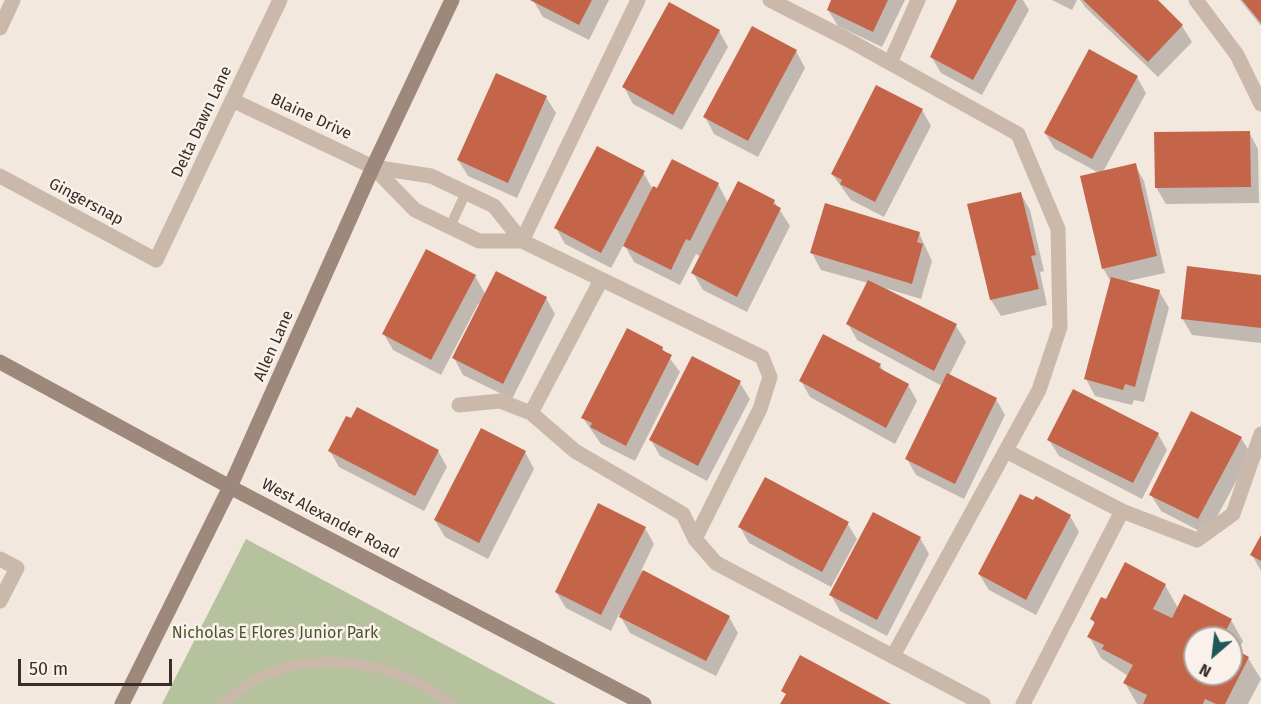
<!DOCTYPE html>
<html>
<head>
<meta charset="utf-8">
<style>
	body { margin:0 }
	#map { position:relative; width:1261px; height:704px; overflow:hidden; background:#f2e8de; font-family:"Fira Sans",sans-serif }
	canvas { display:block }
	.north { position:absolute; left:1183px; top:626px; width:60px; height:60px; box-sizing:border-box; background:#faf2ea; border:2px solid #aca39d; border-radius:50%; rotate:208deg; font-size:16px; font-weight:700; line-height:24px; text-align:center; color:#382d29 }
	.north::after { content:''; display:block; margin:auto; width:21px; height:27px; background:#1f5659; clip-path:polygon(50% 0,100% 100%,50% 72%,0 100%) }
	.scale { position:absolute; left:18px; top:659px; width:154px; height:27px; box-sizing:border-box; border:3px solid #382d29; border-top:0; padding-left:8px; font-size:18px; line-height:21px; white-space:nowrap; color:#382d29; -webkit-text-stroke:4px #faf2ea; paint-order:stroke }
</style>
</head>
<body>
<div id="map">
<canvas width="1261" height="704"></canvas>
<div class="north">N</div>
<div class="scale">50 m</div>
</div>
<script>
const ctx = document.querySelector('canvas').getContext('2d');
ctx.lineJoin = 'round';
function paint(path, color) {
  ctx.fillStyle = color;
  ctx.fill(path, 'evenodd');
}
function trace(path, color, width, dash) {
  ctx.strokeStyle = color;
  ctx.lineWidth = width;
  ctx.lineCap = dash ? 'butt' : 'round';
  ctx.setLineDash(dash || []);
  ctx.stroke(path);
}
function label(font, color, halo, rows, align = 'center') {
  ctx.font = font + ' "Fira Sans",sans-serif';
  ctx.lineWidth = 5;
  ctx.setLineDash([]);
  ctx.textBaseline = 'middle';
  ctx.strokeStyle = halo;
  ctx.fillStyle = color;
  for (const [text, x, y, turn = 0] of rows) {
    ctx.save();
    ctx.translate(x, y);
    ctx.rotate((+turn || 0) * Math.PI / 180);
    ctx.textAlign = isNaN(turn) ? turn : align;
    if (halo) ctx.strokeText(text, 0, 0);
    ctx.fillText(text, 0, 0);
    ctx.restore();
  }
}
const green = new Path2D(`
	M246,539L556,704H162Z`);
const shadow = new Path2D(`
	M533,0H609L589,40L543,17Z
	M833,0H905L882,47L838,26L828,10Z
	M960,0H1023L1029,10L982,95L941,73L931,56Z
	M1052,0H1077L1072,10Z
	M1080,0H1156L1182,26L1192,42L1158,77L1085,7Z
	M1240,0H1261V26Z
	M719,31L728,47L682,130L633,104L624,87Z
	M796,51L805,68L758,157L714,134L705,117Z
	M1137,77L1146,93L1103,172L1135,165L1144,181L1165,273L1123,282L1159,291L1169,308L1144,402L1134,400L1132,405L1095,396L1086,379L1111,282L1103,268L1099,173L1055,149L1045,133Z
	M546,97L556,113L517,198L468,176L458,160Z
	M922,110L931,126L884,217L851,200L832,174Z
	M1249,132L1258,149L1259,203L1166,204L1156,187Z
	M643,172L652,188L658,191L718,184L728,203L774,201L790,226L747,312L703,290L693,273L701,257L696,254L680,285L634,262L624,244L611,268L565,244L556,228Z
	M1021,194L1030,210L1044,271L1040,272L1047,305L1001,316L991,300L969,205Z
	M919,233L932,261L921,299L885,288L956,326L966,342L949,376L996,399L1005,415L964,499L916,475L907,459L942,386L857,340L848,324L868,283L821,270L812,253Z
	M475,276L486,295L546,298L555,314L512,399L463,375L454,358L481,305L478,304L441,375L393,350L384,334Z
	M1261,277V343L1192,335L1182,318Z
	M824,336L880,365L885,373L908,385L917,401L895,444L810,397L801,381Z
	M662,348L680,372L635,461L601,444L583,418Z
	M740,383L750,399L707,481L660,456L651,440Z
	M351,421L438,451L447,467L424,511L339,467L330,451Z
	M1158,434L1167,450L1142,499L1059,456L1049,440Z
	M1241,438L1251,454L1207,535L1161,511L1151,495Z
	M525,452L534,469L488,559L445,537L435,520Z
	M1070,516L1079,532L1036,615L989,590L979,574Z
	M847,523L857,539L831,587L749,543L740,527Z
	M645,528L654,544L641,571L729,617L738,633L716,676L630,633L619,614L611,631L566,608L556,592Z
	M920,538L929,554L887,636L840,611L831,595Z
	M1261,538V571L1252,555Z
	M1165,585L1178,608L1231,620L1243,641L1238,651L1248,658L1261,679L1248,704H1137L1125,683L1128,676L1101,658L1089,636L1095,625L1092,619L1107,602ZM1195,638H1231V674H1195Z`);
const building = new Path2D(`
	M530,0H592L579,25Z
	M831,0H888L873,32L827,10Z
	M957,0H1017L973,80L930,57Z
	M1083,0H1158L1183,25L1148,62Z
	M1242,0H1261V23Z
	M669,2L720,30L673,115L622,87Z
	M752,26L797,50L748,141L703,117Z
	M1089,49L1138,76L1092,159L1044,133Z
	M496,73L547,96L508,183L457,160Z
	M876,85L923,109L875,202L840,184L842,180L831,174Z
	M1250,131L1251,187L1155,188L1154,132Z
	M597,146L645,171L601,253L554,228Z
	M672,159L719,183L690,241L686,239L671,270L623,246L653,186L657,188Z
	M1136,163L1157,256L1102,269L1080,176Z
	M738,181L775,200L773,204L781,208L737,297L691,273Z
	M1021,192L1036,255L1031,256L1039,289L990,300L967,204Z
	M825,203L920,232L917,242L923,244L912,284L810,253Z
	M426,249L476,275L431,360L382,334Z
	M1187,266L1261,275V328L1181,319Z
	M496,271L547,297L503,384L452,358Z
	M1111,277L1160,290L1135,387L1125,384L1123,390L1084,379Z
	M868,280L957,324L934,371L846,324Z
	M627,328L663,347L662,350L672,355L626,446L590,427L592,423L581,418Z
	M823,334L881,364L879,368L909,384L886,428L799,381Z
	M692,356L741,381L698,466L649,440Z
	M947,373L997,398L955,484L905,459Z
	M1073,389L1159,433L1133,483L1047,440Z
	M357,407L439,450L415,496L328,451L346,416L351,418Z
	M1191,411L1242,437L1198,519L1149,495Z
	M481,428L526,451L479,543L434,520Z
	M765,477L849,522L822,572L738,527Z
	M1020,494L1033,500L1036,496L1071,515L1026,600L978,574Z
	M598,503L646,527L601,615L555,592Z
	M873,512L921,537L877,620L829,595Z
	M1261,535V561L1250,555Z
	M1125,562L1166,584L1153,609L1172,618L1184,594L1232,619L1222,638H1195V674H1231V647L1249,657L1225,704H1216L1205,699L1203,704H1143L1147,695L1123,683L1133,665L1102,649L1104,645L1087,637L1095,622L1090,619L1101,597L1106,599Z
	M643,570L730,616L706,661L619,617Z
	M800,655L891,704H780L786,694L781,691Z`);
const lane = new Path2D(`
	M450,227L466,192
	M224,704C275,652 353,653 417,682C429,688 440,698 452,704`);
const street = new Path2D(`
	M770,0L845,38L1018,134L1058,229L1060,327L1039,390L893,656
	M1196,0L1237,55L1261,104
	M0,28L13,0
	M890,63L918,0
	M232,100L373,167L431,176L494,206L522,241L762,357L770,377L760,409L695,539
	M373,167L415,210L479,241H522
	M0,176L156,260L280,0
	M522,241L638,0
	M459,405L500,401L531,413L575,451L683,514L695,539L716,563L983,704
	M531,413L601,280
	M1006,451L1122,511L1197,540L1233,514L1261,434
	M0,559L17,568L0,601
	M1023,704L1122,511`);
const secondary = new Path2D(`
	M0,362L230,487L644,704
	M122,704L230,487L373,167L452,0`);
const streetNames = [
	["Blaine Drive",311,117,25],
	["Delta Dawn Lane",202,122,-65],
	["Gingersnap",86,202,28],
	["Allen Lane",274,346,-66],
	["West Alexander Road",330,519,28]
];
const parkNames = [
	["Nicholas E Flores Junior Park",275,634]
];
paint(green, '#b6c19e');
paint(shadow, '#0003');
paint(building, '#c4654a');
trace(lane, '#cab8aa', 10);
trace(street, '#cab8aa', 15);
trace(secondary, '#9e877b', 15);
label('16px', '#382d29', '#faf2ea', streetNames);
label('16px', '#48562d', '#faf2ea', parkNames);
</script>
</body>
</html>
